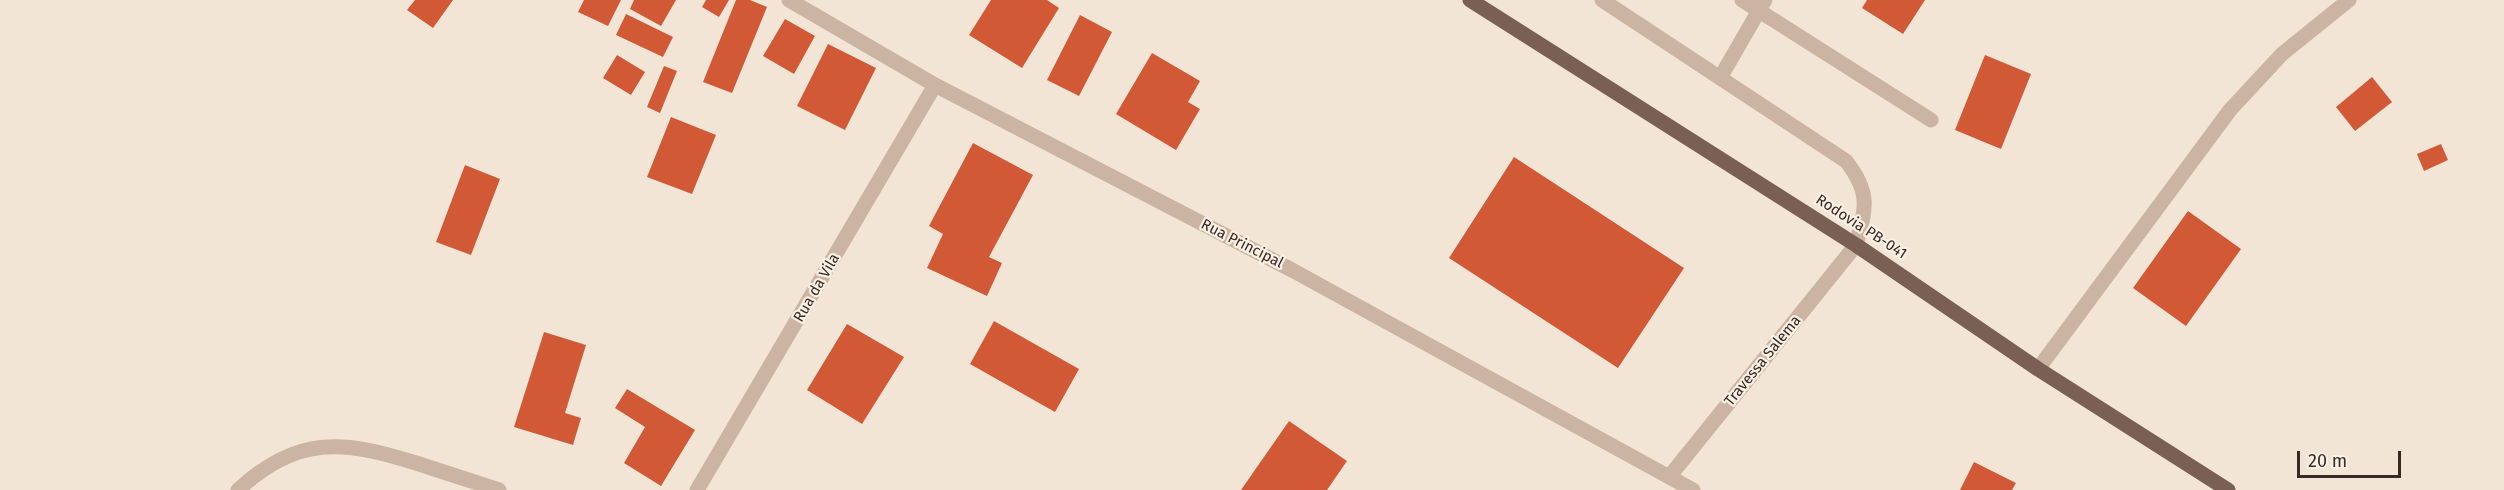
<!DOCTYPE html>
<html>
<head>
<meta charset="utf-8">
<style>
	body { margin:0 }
	#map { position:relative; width:2504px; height:490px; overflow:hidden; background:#f3e5d6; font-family:"Fira Sans",sans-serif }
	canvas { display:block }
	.scale { position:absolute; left:2297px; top:451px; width:104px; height:27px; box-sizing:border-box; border:3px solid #362a25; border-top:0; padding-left:8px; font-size:18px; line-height:21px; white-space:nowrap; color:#362a25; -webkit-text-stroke:4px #fbf0e3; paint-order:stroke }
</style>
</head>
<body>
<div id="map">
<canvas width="2504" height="490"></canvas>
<div class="scale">20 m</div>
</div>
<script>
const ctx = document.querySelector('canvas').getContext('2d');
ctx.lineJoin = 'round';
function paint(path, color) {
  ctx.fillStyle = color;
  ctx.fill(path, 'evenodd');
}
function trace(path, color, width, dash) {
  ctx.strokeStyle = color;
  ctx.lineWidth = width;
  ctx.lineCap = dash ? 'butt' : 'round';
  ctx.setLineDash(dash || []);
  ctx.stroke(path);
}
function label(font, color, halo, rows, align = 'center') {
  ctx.font = font + ' "Fira Sans",sans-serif';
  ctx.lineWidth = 4.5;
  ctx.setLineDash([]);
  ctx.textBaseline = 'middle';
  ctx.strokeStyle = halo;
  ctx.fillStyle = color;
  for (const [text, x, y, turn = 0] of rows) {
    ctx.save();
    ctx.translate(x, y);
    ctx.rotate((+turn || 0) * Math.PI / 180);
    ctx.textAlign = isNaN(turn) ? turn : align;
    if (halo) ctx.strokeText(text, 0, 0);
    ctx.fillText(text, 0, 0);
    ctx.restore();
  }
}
const building = new Path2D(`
	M415,0H453L433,28L407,10Z
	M584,0H621L608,26L578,12Z
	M634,0H676L661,26L630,9Z
	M706,0H729L719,17L702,7Z
	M736,0H750L767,7L732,93L703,82Z
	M991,0H1047L1059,8L1022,68L969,35Z
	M1867,0H1925L1903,34L1862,8Z
	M626,14L673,37L663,57L616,35Z
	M1080,15L1112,32L1079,96L1047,80Z
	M785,19L815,36L794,74L763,56Z
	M828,44L876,68L845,130L797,106Z
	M1152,53L1200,81L1188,102L1200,109L1176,150L1116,114Z
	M617,55L645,72L631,95L603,78Z
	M1985,55L2031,74L2001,149L1955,130Z
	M664,66L677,71L660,113L647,107Z
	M2372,77L2392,102L2355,131L2336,107Z
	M671,117L716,135L692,194L647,177Z
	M973,143L1033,175L989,257L1002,263L987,296L927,268L943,234L929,226Z
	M2441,144L2448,160L2424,171L2417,154Z
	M1514,157L1684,268L1618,368L1449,258Z
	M465,165L500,179L471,255L436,242Z
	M2188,211L2241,249L2186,326L2133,288Z
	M994,321L1079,369L1055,412L970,364Z
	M847,324L904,357L862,424L807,390Z
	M544,332L586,345L565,413L581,418L573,445L514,427Z
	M627,389L695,430L661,486L624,463L645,427L615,408Z
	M1289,421L1347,461L1327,490H1241Z
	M1974,462L2016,483L2012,490H1960Z`);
const minor = new Path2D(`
	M789,0L935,85L1292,270L1693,490
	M1602,0L1846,161C1871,193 1866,208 1856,245L1669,477
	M1742,0L1931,120
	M1720,78L1765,0
	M2038,369L2230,110L2282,54L2349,0
	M238,490C298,435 343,440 416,463C444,472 471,481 499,490
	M697,490L935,85`);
const major = new Path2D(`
	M1470,0L1856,245L2038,369L2228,490`);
const streetNames = [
	["Rodovia PB-041",1861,227,33],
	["Rua Principal",1242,244,27],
	["Rua da Vila",817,288,-60],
	["Travessa Salema",1763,361,-51]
];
paint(building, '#d25936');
trace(minor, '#ccb4a2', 15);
trace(major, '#7a6054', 15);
label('15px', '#362a25', '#fbf0e3', streetNames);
</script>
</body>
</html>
